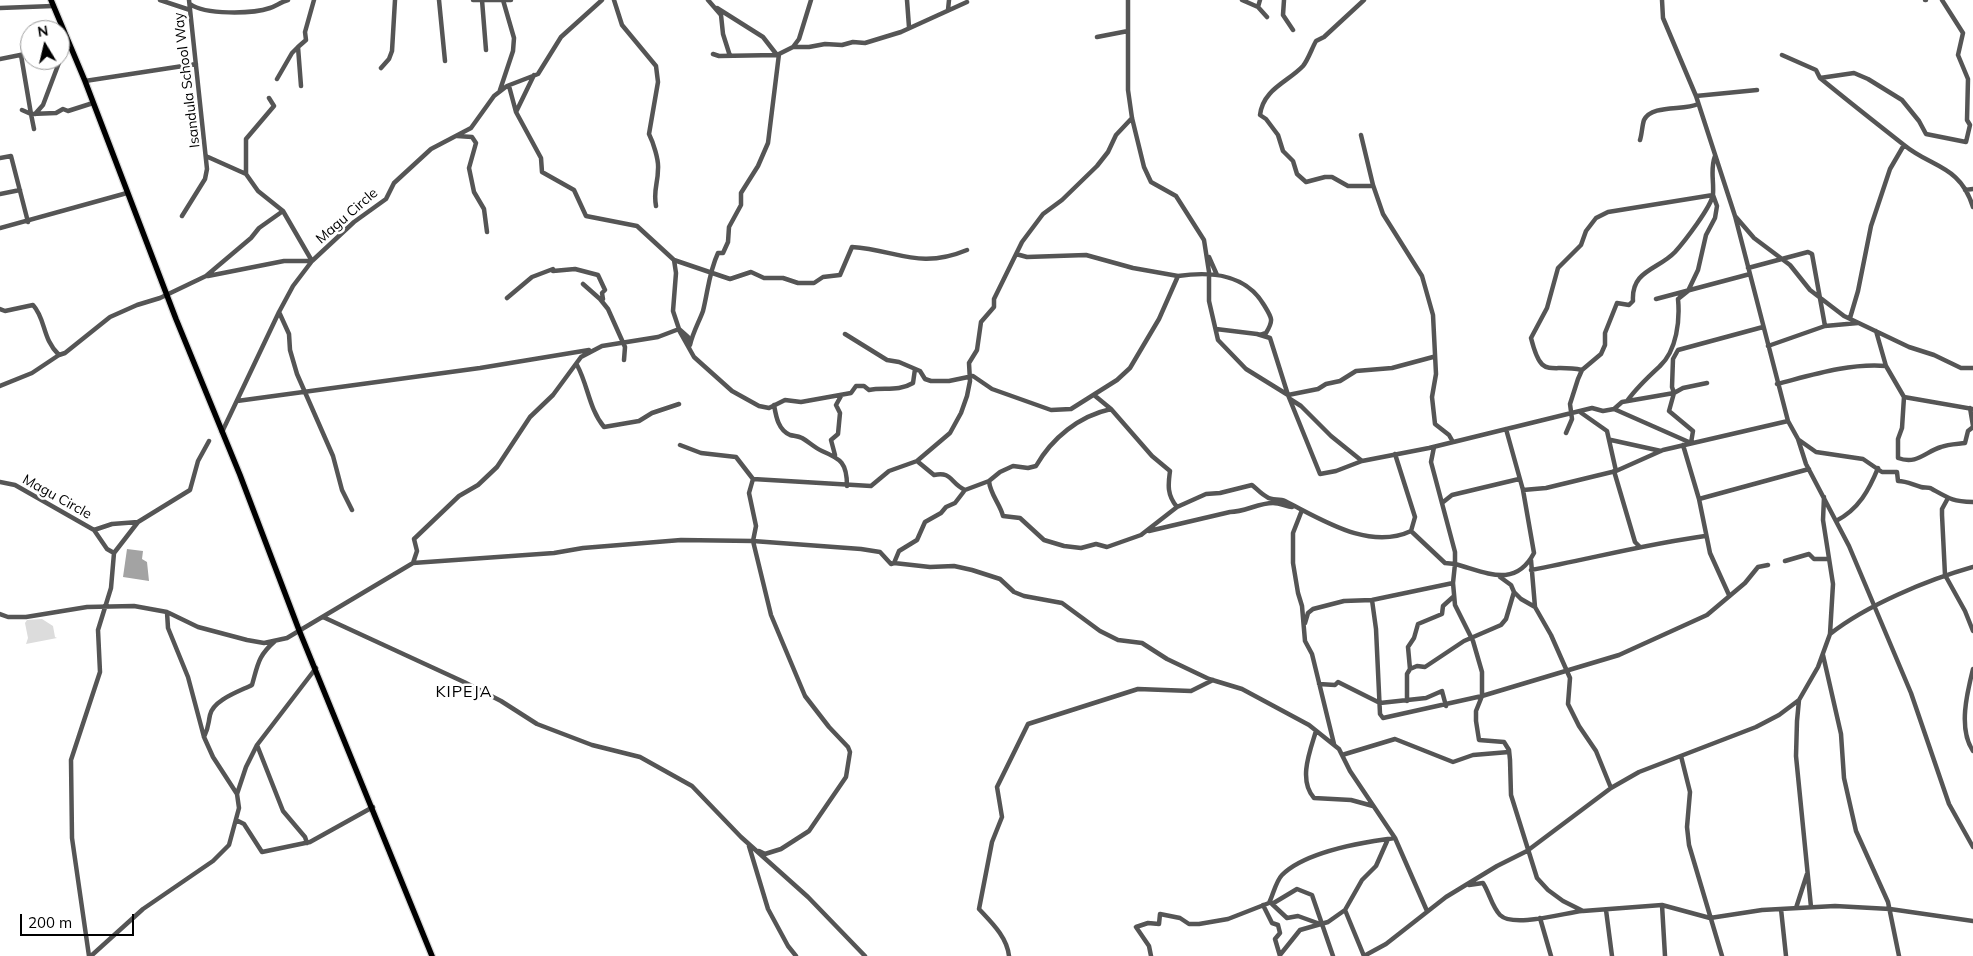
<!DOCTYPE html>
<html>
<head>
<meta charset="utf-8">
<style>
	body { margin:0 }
	#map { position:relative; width:1973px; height:956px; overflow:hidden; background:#fff; font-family:Mulish,sans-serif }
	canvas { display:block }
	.north { position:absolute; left:20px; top:20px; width:50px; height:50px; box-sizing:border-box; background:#fff; border:1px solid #999; border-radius:50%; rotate:351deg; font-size:14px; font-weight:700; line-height:20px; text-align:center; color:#000 }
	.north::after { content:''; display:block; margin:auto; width:18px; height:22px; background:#000; clip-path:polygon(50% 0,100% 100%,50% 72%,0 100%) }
	.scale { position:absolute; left:20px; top:914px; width:114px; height:22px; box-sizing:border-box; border:2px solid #000; border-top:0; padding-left:6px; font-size:15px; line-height:18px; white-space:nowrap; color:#000; -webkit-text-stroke:4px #fff; paint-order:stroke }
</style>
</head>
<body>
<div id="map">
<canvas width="1973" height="956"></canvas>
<div class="north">N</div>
<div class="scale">200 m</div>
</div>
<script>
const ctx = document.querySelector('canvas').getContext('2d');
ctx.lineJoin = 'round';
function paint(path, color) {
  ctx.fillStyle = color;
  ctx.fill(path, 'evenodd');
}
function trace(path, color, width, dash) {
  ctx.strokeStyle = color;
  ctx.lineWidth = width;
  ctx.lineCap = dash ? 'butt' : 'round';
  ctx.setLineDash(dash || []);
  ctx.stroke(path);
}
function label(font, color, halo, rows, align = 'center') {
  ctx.font = font + ' Mulish,sans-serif';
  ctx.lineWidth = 5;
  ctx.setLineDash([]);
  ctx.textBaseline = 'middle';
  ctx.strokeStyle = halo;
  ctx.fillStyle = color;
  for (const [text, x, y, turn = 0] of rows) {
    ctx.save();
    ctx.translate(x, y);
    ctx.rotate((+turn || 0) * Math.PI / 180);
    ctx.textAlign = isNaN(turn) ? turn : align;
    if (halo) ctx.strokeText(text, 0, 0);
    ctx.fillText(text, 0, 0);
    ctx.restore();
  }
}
const green = new Path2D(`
	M42,619L53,626L55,637L57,638L26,644L28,638L25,623L27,620Z`);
const water = new Path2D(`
	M127,549L143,551L142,559L147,562L149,581L123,577Z`);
const minor = new Path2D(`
	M160,0L190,10
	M439,0L445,61
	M473,0H511
	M482,0L486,50
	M614,0L622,25L656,66L658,82L649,134C653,142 659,160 658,169C658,184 653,190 656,206
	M708,0L721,15L723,34L730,56
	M907,0L909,27
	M1128,0V90L1132,118L1144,167L1151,182L1176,196L1204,240L1209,272V301L1218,340L1246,369L1288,395L1320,474L1336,471L1362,461
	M1242,0L1258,7
	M1260,0L1258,7L1267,17
	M1284,0L1283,15L1293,30
	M1364,0L1324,37L1316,41C1312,48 1308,60 1303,66C1288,82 1263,89 1260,115L1266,119L1278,135L1283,151L1293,161L1297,174L1306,182L1325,177H1332L1348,186H1373
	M1662,0L1663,18L1696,96L1735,216L1788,421L1798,439L1806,464L1849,546L1911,693L1949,804L1973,847
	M1925,0H1926
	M190,4C205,15 252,14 270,8C276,6 281,2 288,0
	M0,8L53,6
	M717,8L763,37L777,55
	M948,10L949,0
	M1097,37L1128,31
	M793,47L799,39L811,0
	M713,54L719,56L777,55L793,47H809L825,44L842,45L853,42L865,43L901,32L967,2
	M21,55L31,114L56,113L63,109L68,111L93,103
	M1782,55L1816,70L1820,78C1848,101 1876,123 1904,145C1932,168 1960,165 1973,207
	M0,59L30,53
	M60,59L64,45
	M381,68L389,59L392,51L395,0
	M534,75L516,112L541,158L542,172L574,190L586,216L637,226L674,260L676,273L673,311L680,332L694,357L732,391L759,406L769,408L785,400L801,402L851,393L856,386H864L869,390C884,387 898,392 913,383L915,369
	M1820,78L1854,73L1868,79L1902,100L1919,121L1926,134L1966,142L1970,125L1967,120L1968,79L1958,55L1963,33L1942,0
	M277,79L292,53L298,47
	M85,81L196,64
	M301,86L298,47L306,40L305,32L314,0
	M509,86L516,112
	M500,90L513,51L514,38L503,0
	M1696,96L1757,90
	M22,110L31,114L34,129
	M35,114L43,105L60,60
	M1361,135L1373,185L1383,214L1422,276L1433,315L1436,374L1432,397L1435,424L1449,435L1453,442
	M457,136L472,137L476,143L469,168L474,192L484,209L487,232
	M1640,140C1642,134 1642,126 1644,120C1652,104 1684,111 1698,104
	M208,157L246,174L258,191L283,211L312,261
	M0,158L11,156L28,222
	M246,174V139L274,106L269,98
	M1965,190L1973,189
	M0,194L20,190
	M182,216L205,179L207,169L189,0
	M1735,216L1754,238L1790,265L1810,290L1844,316L1909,347L1934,355L1961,368H1973
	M0,228L127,193
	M1016,254L1027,257L1086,255L1133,268L1178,276
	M1209,257L1217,275
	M674,260L730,279L751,272L764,278H783L798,283H814L823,277L840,275L852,247C897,250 919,270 967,250
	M1748,268L1808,252L1812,254L1825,326
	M553,271L575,269L598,275L605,290L602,293L603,299H600L608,309L625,347L624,360
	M208,276L284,261H312
	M583,284L600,299
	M507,298L532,277L553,269
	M1656,299L1750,274
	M0,309L5,311L33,305C46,319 42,339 59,355
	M279,312L289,334L290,350L297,374L333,456L342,490L352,510
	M1850,318L1858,291L1871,226L1890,169L1904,145
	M1216,329L1257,334L1270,338L1288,395L1318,389L1326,384L1340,381L1356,371L1392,368L1433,357
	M1876,331L1886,366L1904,397L1902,428L1898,439V458C1917,465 1925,452 1941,447C1948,444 1957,444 1965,443L1968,431L1973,427
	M845,334L887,360L899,362L920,371L925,379L931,381H949L973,376L992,389L1051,410L1071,409L1117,380L1130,368L1159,319L1178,276C1212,271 1246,274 1264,305C1272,318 1274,320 1266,333L1260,335
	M690,345C693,332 699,322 703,311C708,291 709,272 718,253H723L728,242L729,227L741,205V193L758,166L768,143L779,54
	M1768,346L1825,326L1858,323
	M577,365C588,385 589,409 604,427L639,421L652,413L679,404
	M1582,370C1548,363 1542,381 1531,338L1547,308L1558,268L1581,245L1586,231L1596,218L1608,212L1713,195L1717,206L1715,218L1706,235L1698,270L1688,291L1678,299C1680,320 1677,350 1660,366C1648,377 1637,387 1627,401
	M1777,384C1812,375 1849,363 1886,366
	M0,386L32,373L59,355L65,353L110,317L137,305L160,298L206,276L251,238L259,228L283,211
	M1094,395L1111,409L1152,456L1170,471C1168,485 1167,495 1177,507
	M1904,397L1973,409
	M1290,399L1301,406L1331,436L1362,461L1429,448L1592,408L1603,411L1614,409L1622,402L1674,393L1683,388L1707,383
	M237,401L480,368L589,350
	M774,405C776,416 778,430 790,435C794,436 798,436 802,438C809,442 815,448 822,451C841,459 847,463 847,486
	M1970,408L1973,426
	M1614,409L1691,443L1693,431L1669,411L1674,393L1672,387L1673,359L1678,350L1763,327
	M1580,412L1607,431L1616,471
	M1506,429L1523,490L1546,488L1616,471L1663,450L1788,421
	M222,432L279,312L293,286L312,261L354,222L386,199L394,183L431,149L471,128L494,96L507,86L538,74L561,37L602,0
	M1566,433L1572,419L1570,404L1578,379L1582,370L1601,354L1605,345V333L1617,303L1629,305L1633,301C1631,270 1658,270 1675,252C1684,242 1712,206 1713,194C1714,180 1710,169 1715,156
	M1611,440L1661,451
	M1799,440L1816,452L1863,459L1882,472H1897L1898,481C1907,481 1913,485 1921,487C1924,488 1929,487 1932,489C1950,499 1952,501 1973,502
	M680,445L701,453L736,457L753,479L749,493L756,526L753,541L771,615L805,696L829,727L848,747L850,752L846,777L809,831L781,849L765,854L759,851
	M1683,445L1699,499L1710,553L1729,595
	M1434,447L1431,462L1455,552V564C1486,572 1515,589 1534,553L1523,490
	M1395,454L1415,517L1411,531L1445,563L1455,564L1453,583L1455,605L1473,641L1482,672V696L1476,711V721L1479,740L1504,742L1509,750L1510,760L1511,795L1537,878L1548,890L1563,901L1583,911L1662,905L1710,918L1762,910L1835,906L1890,909L1973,921
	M835,455L831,440L838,434L840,413L836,405L841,396
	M917,461L934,475C952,471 950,483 965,490
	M1614,471L1635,542L1640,547
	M753,479L871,486L889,471L917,461L950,433L961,413L967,396L970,381L969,363L977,350L981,322L994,307V299L1022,242L1043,214L1062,200L1097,166L1108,152L1116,135L1132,118
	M989,481C990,494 1000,504 1003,516L1020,518L1044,540L1064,546L1081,548L1096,544L1107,547L1141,535L1177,507L1206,494L1220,493L1252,485C1257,489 1261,494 1267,497C1272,501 1279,498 1285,501C1321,519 1369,551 1411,531
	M0,482L15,485L94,530L112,524L138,522L190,490L198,461L209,441
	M1948,498L1942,509V515L1945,575L1965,611L1973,631
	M1699,499L1809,469
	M1442,503L1452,495L1519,479
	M1300,509L1302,510L1293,533V563L1298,593L1302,606L1305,641L1312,654L1334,744
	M1836,521C1859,509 1869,490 1878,468
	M94,530L107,549L114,553
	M1149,531L1230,512C1245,512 1258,503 1273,503C1279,503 1286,506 1292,507
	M1531,560L1535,607L1551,635L1570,678L1568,704L1579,726L1596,751L1611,788
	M1785,561L1809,554L1814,559H1828
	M413,563L417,551L414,539L459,496L478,485L497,467L530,417L553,395L581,357L602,346L658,337L679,329L688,337L689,347
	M894,563L930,567L954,566L972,570L1000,579L1014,592L1024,596L1062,603L1100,631L1118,640L1142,643L1167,659L1209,679L1242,689L1309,725L1339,749L1350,771L1395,838L1427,911
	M1531,570C1590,559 1646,544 1705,536
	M1514,592L1521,599L1535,607
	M1372,600L1376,629L1380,714L1383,718L1482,696L1619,655L1707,615L1745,583L1758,567L1768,565
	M167,612L168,628L188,677L204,737L213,757L237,794
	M0,614L8,617H26L87,607L134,606L167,612L198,627L247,640L264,643L287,638L413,563L554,553L583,548L681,540L753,541L861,549L880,552L891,564L894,563L899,551L917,540L925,522L941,513L946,507L955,503L965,490L989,481L1000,472L1013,466L1028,468L1036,466C1052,438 1079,416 1111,409
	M323,617L464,682L501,701L537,724L592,745L640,757L692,786L741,837L808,897L865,956
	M1305,623L1308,613L1313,609L1344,601L1372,600L1453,583
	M1830,634C1867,605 1927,580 1973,567
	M1823,655L1841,734L1844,778L1856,831L1888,902L1899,956
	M1410,669L1417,666L1425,667L1464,641L1501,625L1506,619L1514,592L1511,585L1500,577
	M1973,669C1967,693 1958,729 1973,751
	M1319,684L1335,685L1338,682L1380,703L1426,698L1442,691L1446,706
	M1407,701V674L1410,669L1408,647L1414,638L1418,624L1442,614L1443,606L1453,597
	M1316,731C1310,751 1298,780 1314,798L1351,800L1373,806
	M204,737C209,727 208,724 210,715C213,700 240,691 252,685C258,664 258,656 275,641
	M257,745L283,811L305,837L307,843
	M1342,755L1395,739L1453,762L1473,755L1509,752
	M1681,756L1690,792L1687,827L1689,845L1722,956
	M236,820L244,824L262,852L310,842L373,807
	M749,846L768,909L788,946L796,956
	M1469,885L1483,883C1489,892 1492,907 1500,915C1513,928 1564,913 1582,911
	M1270,901L1272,904L1297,889L1312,895L1333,956
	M1272,904L1287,918L1298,916L1320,924
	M1263,905L1272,923L1278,925L1280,933L1275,939L1280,956
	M1662,905L1665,956
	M1811,907L1796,756L1797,721L1799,700L1818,667L1830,634L1833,584L1823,520L1824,497
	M1796,908L1807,874
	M1781,909L1786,956
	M1345,910L1362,880L1376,866L1388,839
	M1606,910L1612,956
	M1540,918L1551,956
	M1280,955L1300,930L1328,922L1345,910L1364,956
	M89,956L72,838L71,760L100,672L98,630L111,588L114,553L138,522
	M91,956L143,909L213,861L229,845L239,808L237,794L246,767L257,745L316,668
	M1009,956C1007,937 992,923 979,909L992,842L1002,817L997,787L1028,724L1138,689L1191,691L1213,680
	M1151,956L1149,946L1136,927L1148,923L1159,924L1160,914L1180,918L1189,924H1199L1228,919L1269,903C1273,895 1276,881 1282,875C1305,852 1364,842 1395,838
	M1364,956L1386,944L1446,897L1497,866L1527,851L1611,788L1639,772L1756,727L1779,715L1799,700`);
const major = new Path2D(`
	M51,0L85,81L176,319L240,475L299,630L432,956`);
const streetNames = [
	["Isandula School Way",187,80,-97],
	["Magu Circle",347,216,-41],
	["Magu Circle",57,497,29]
];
const quarterNames = [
	["KIPEJA",464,692]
];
paint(green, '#dcdcdc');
paint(water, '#a3a3a3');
trace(major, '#dbdbdb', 8);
trace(minor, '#555', 4.5);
trace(major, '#000', 5.5);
label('14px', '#000', '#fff', streetNames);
ctx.letterSpacing = '1px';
label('16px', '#000', '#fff', quarterNames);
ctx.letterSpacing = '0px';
</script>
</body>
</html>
